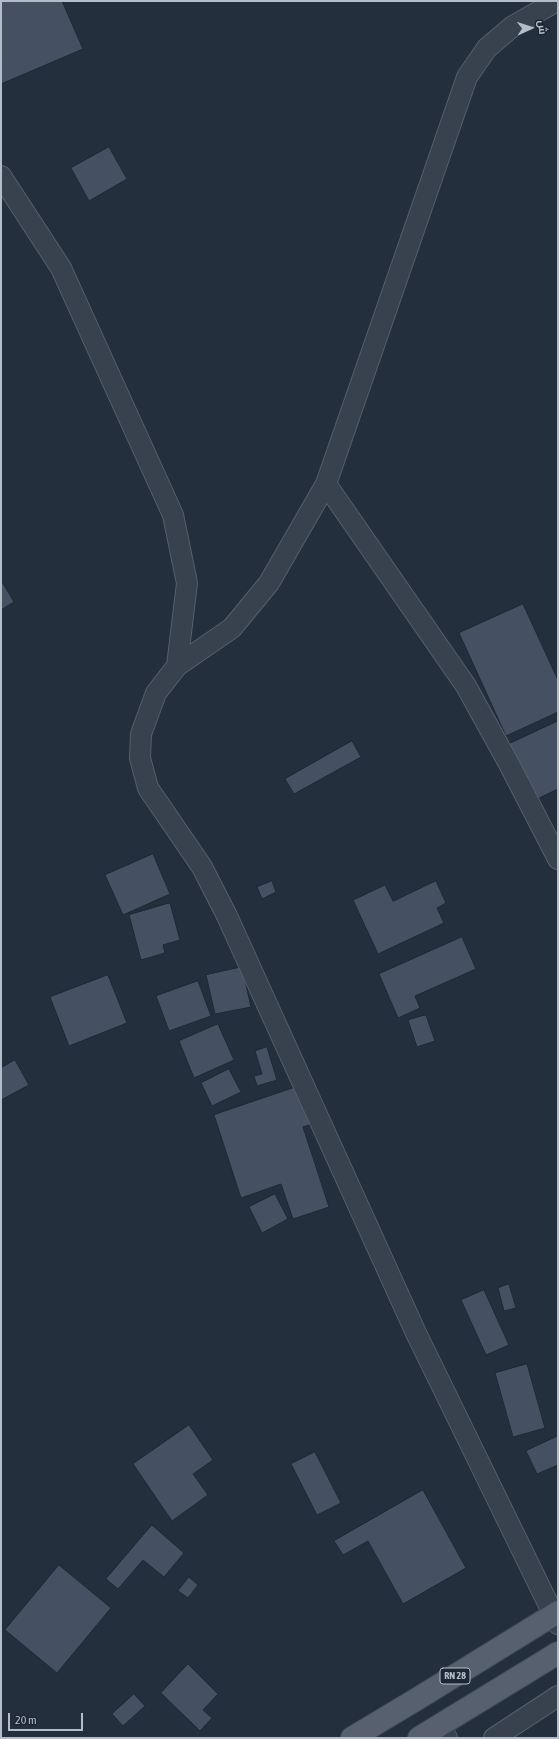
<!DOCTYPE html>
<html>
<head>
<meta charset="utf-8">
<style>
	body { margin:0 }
	#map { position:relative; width:559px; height:1739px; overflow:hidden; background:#242f3e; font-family:"Asap Condensed",Cairo,sans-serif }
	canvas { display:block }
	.frame { position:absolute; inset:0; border:2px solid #b4bcc9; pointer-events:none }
	.north { position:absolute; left:511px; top:8px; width:40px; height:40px; -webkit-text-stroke:3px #1d2633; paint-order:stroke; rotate:87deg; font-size:11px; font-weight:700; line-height:16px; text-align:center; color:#b4bcc9 }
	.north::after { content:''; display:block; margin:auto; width:14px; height:18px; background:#b4bcc9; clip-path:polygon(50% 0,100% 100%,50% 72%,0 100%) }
	.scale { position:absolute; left:8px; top:1713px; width:75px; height:18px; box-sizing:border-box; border:2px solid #b4bcc9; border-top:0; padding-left:5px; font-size:12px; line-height:14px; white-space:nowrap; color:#b4bcc9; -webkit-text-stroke:3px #1d2633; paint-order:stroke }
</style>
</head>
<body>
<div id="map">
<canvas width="559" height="1739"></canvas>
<div class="frame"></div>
<div class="north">ش</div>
<div class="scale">20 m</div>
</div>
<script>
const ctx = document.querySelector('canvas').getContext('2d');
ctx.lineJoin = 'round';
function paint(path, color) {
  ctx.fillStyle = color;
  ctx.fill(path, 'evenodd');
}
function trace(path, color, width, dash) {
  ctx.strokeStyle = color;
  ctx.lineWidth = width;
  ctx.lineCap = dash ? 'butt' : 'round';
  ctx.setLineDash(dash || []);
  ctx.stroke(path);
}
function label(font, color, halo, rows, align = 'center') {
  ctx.font = font + ' "Asap Condensed",sans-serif';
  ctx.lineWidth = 4;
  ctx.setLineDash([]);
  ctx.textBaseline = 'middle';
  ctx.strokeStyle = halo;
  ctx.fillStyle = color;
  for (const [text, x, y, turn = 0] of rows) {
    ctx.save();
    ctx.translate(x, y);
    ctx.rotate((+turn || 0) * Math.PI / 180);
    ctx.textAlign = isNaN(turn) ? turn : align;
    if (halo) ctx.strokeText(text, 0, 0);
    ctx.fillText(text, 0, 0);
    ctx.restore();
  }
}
const building = new Path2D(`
	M1,1H62L83,49L1,84Z
	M109,147L127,179L89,201L71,168Z
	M1,580L14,602L1,610Z
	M523,604L558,680V712L506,736L459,633Z
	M558,721V789L535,800L509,744Z
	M352,741L361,757L294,794L285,779Z
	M153,854L170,894L123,915L105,875Z
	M272,881L276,892L262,899L257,887Z
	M436,881L446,903L437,908L444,923L378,954L353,900L385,885L393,901Z
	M170,903L180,940L163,945L165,953L141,960L129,915Z
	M462,937L476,969L415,996L420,1008L398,1018L379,974Z
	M242,967L251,1007L215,1014L206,975Z
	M108,975L127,1023L69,1046L50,997Z
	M198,981L211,1016L169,1031L156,996Z
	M426,1015L435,1041L417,1047L408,1020Z
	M218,1024L234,1060L194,1078L179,1041Z
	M267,1047L277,1080L257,1086L254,1076L262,1074L255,1051Z
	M15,1060L29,1085L1,1100V1068Z
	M229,1069L241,1092L212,1106L201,1083Z
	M299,1086L312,1124L303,1127L329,1207L293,1219L281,1184L241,1198L214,1115Z
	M275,1194L288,1219L262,1233L249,1207Z
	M509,1284L516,1308L504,1311L498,1288Z
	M484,1290L509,1345L486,1355L461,1300Z
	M527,1364L545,1428L513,1437L495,1373Z
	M189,1425L213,1460L193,1474L208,1495L172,1521L133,1464Z
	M558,1436V1465L537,1474L526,1451Z
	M315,1452L341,1503L317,1515L291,1464Z
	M423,1490L466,1568L403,1604L368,1541L343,1555L334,1541Z
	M152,1525L184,1553L164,1577L143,1560L118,1589L106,1579Z
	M59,1565L111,1608L57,1673L5,1630Z
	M189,1577L198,1585L188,1598L178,1591Z
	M188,1664L218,1694L203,1710L212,1718L200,1731L161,1693Z
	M134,1694L145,1706L123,1726L112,1714Z`);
const minor = new Path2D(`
	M557,1L513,26L487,48L467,77L326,484L269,583L232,628L177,666L156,693L141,734L140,758L148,788L202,867L227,916L416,1333L558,1624
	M1,176L61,268L173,515L187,583L177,666
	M326,484L466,686L509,764L558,859
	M440,1726L447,1738
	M494,1738L558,1696`);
const primary = new Path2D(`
	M352,1738L417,1699L558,1612
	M419,1738L558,1653`);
const shields = [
	[455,1676,30]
];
const shieldNames = [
	["RN 28",455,1676]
];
paint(building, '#455162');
trace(building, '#1f2835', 1);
trace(minor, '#565f6c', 22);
trace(primary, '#414a57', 24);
trace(minor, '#38414e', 20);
trace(primary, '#56606e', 22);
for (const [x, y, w] of shields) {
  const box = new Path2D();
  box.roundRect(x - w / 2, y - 8, w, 16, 3);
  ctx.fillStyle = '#1d2633';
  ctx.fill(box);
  trace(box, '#b4bcc9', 1);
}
label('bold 10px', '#b4bcc9', null, shieldNames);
</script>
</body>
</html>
